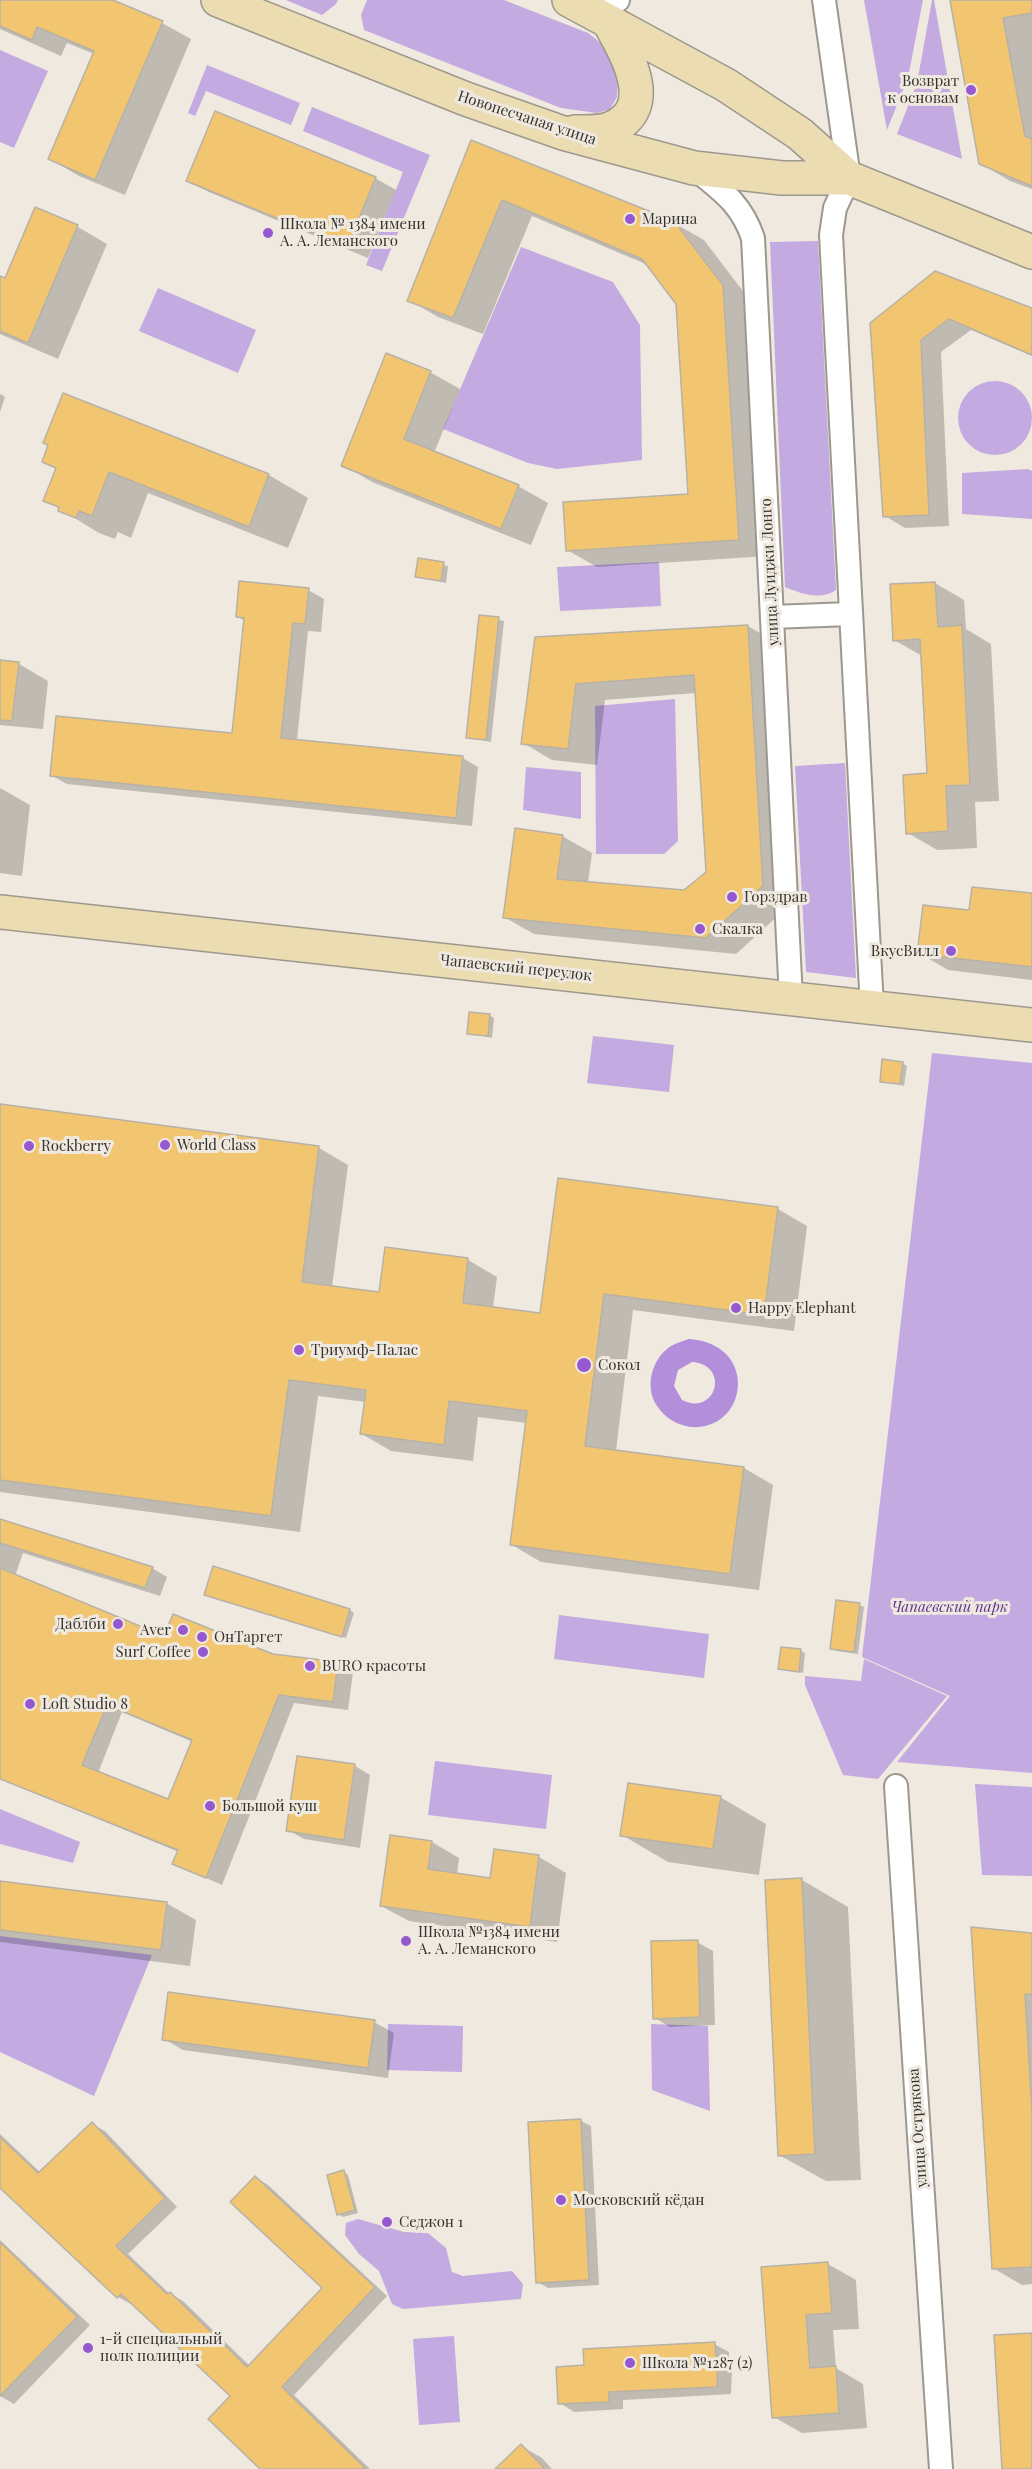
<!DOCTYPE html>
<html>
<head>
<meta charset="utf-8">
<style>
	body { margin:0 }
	canvas { display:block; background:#efe9df }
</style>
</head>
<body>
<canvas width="1032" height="2469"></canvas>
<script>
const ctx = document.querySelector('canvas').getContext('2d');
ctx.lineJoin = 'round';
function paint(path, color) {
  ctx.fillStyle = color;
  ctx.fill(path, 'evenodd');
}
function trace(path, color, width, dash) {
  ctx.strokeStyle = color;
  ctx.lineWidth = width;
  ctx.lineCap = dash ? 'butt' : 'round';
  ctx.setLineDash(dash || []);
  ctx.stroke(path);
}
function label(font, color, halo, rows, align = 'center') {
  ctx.font = font + ' "Playfair Display",serif';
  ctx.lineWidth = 6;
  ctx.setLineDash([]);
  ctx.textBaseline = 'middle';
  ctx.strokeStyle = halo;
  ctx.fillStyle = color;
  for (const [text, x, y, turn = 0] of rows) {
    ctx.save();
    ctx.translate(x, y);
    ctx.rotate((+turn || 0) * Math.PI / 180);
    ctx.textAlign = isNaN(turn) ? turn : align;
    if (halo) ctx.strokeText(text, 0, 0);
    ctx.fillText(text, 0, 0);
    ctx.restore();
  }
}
const green = new Path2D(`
	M286,0H338L336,4L322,15Z
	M367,0H504L588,33L606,47L614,65L618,83L617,97L610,109L597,113L561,108L364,30L361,15Z
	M864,0H923L908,78L887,130Z
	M932,0H934L962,159L897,134L917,83Z
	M0,50L48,71L14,148L0,142Z
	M207,65L300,103L291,125L206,91L195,116L188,113Z
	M312,107L430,155L382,271L366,265L403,172L303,131Z
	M818,241L836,590C821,601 799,593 785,587L770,242Z
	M521,247L613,282L640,325L642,460L557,469L528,463L443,429Z
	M158,288L256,330L238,373L139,331Z
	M958 418a37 37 0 1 1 74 0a37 37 0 1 1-74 0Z
	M1028,469L1032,471V519L962,514V473Z
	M659,562L661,606L560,611L557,567Z
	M675,699L678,841L664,854H596L595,706Z
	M845,763L856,978L806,972L795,766Z
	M526,767L581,772V819L523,810Z
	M593,1036L674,1045L669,1092L587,1083Z
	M932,1053L1032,1063V1773L897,1762L950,1696L862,1657Z
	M559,1615L709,1634L704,1678L554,1659Z
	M864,1659L947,1696L878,1779L843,1775L805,1685V1676L861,1681Z
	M435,1761L552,1775L546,1829L428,1815Z
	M975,1784L1032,1787V1876L982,1875Z
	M0,1809L80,1842L73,1863L0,1844Z
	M0,1936L152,1955L94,2096L0,2052Z
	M388,2024L463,2026L462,2072L387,2070Z
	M651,2024L708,2026L710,2111L652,2090Z
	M358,2219L404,2232L428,2233L446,2248L452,2272L463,2276L512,2271L523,2284L521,2299L403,2309L392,2304L379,2271L359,2254L345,2235L346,2223Z
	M454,2336L460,2422L419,2425L413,2339Z`);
const water = new Path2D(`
	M689,1339C760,1344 748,1431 691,1427C677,1425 665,1418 657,1406C644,1387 652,1358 671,1346C676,1343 683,1341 689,1339ZM692,1362C731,1365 716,1417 682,1400L674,1386L678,1370Z`);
const shadow = new Path2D(`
	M0,0H110L162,23L191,39L125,195L79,176L50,159L94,54L67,43L61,56L0,29Z
	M952,0H1032V189L1010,181L980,163Z
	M472,142L674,223L704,240L752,303L768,556L597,567L567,550L690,496L677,303L648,265L532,216L483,334L438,317L409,300Z
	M375,178L396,190L368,258L209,192L188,181Z
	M36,209L78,227L107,244L58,359L0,334V278L6,280Z
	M1032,309V356L971,330L941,352L949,526L905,528L885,516L872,323Z
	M430,372L460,389L434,453L518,486L548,503L531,545L372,482L343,465Z
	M0,394L5,397L0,412Z
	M64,395L269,475L308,498L288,548L148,493L131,538L118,532L115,539L99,533L45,500L57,469L43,461Z
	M419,560L448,566L446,583L417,576Z
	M935,583L964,600L966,629L991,644L999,801L975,802L977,848L937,850L908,833L928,775L922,656L894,640Z
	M308,590L324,599L321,632L308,631L297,741L463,758L478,767L472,826L67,784L51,775L234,735L245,621L237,616Z
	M480,617L504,621L491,742L467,737Z
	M748,626L777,643L792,903L736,954L534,934L504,917L562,836L592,853L588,883L684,891L707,873L696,693L605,700L597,765L552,760L523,743L536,639Z
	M0,661L19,664L48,681L43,729L0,725Z
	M0,788L30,805L22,876L0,873Z
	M1032,895V980L948,970L919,953L971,912Z
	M489,1015L494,1018L492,1038L468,1033Z
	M902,1063L907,1066L904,1086L881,1081Z
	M0,1106L319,1148L348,1165L332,1287L380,1293L386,1249L468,1260L497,1277L493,1308L542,1314L778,1209L807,1226L794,1331L633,1310L616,1451L744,1468L773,1485L759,1590L541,1562L512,1545L527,1423L478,1417L473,1461L391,1451L362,1434L366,1402L318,1396L300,1532L0,1492Z
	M0,1521L152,1568L167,1577L160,1596L23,1553L15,1576L165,1638L338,1664L353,1672L348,1710L294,1703L222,1885L174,1864L179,1852L0,1779ZM122,1712L193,1742L169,1801L98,1773Z
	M211,1597L350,1610L354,1613L346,1638Z
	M859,1605L864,1607L858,1654L836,1651L832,1648Z
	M801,1651L805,1653L803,1673L780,1668Z
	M299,1757L355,1766L370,1775L360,1848L304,1839L288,1830Z
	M720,1797L766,1824L759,1875L668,1862L622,1835Z
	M391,1836L432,1842L459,1858L457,1875L492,1880L539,1857L566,1873L557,1942L409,1921L381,1906Z
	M802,1880L848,1907L861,2180L826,2181L779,2155Z
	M0,1883L166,1903L196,1920L190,1966L0,1942Z
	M972,1929L1032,1935V2284L1022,2285L993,2268Z
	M697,1942L713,1951L715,2025L670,2027L655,2018Z
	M374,2022L394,2033L388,2078L183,2050L164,2039Z
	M581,2121L591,2126L599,2285L548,2288L538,2282Z
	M92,2124L105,2131L177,2207L128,2254L170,2294L183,2301L250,2366L324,2287L255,2177L268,2185L387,2296L294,2395L370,2469H262L232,2396L132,2303L131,2304L118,2297L0,2186V2134L41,2173Z
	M344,2172L348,2175L358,2213L343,2217L338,2214Z
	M0,2240L90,2325L14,2404L0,2396Z
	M828,2264L856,2280L859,2329L833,2330L836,2368L863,2384L867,2428L802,2433L774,2417L763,2269Z
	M714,2344L729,2352V2369L732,2370L731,2394L623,2400V2409L574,2412L560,2403L586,2367Z
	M521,2446L542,2458L552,2469H497Z`);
const building = new Path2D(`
	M0,0H113L163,21L95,180L48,159L94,51L37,27L32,40L0,26Z
	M950,0H1032V13L1003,18L1025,136L1032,139V186L979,164Z
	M215,111L376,177L347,247L186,181Z
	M471,140L674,221L723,285L739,540L566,551L563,502L688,494L676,304L642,259L502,200L453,318L407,301Z
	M35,207L78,225L28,343L0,331V276L5,278Z
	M935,271L1032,308V355L949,319L921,340L929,515L883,517L870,323Z
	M386,353L431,371L404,439L519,485L501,529L341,466Z
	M63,393L269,474L249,527L109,472L92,516L79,511L76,518L58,511L59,507L43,501L56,468L42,462L48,445L43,443Z
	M418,558L444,562L441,581L415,577Z
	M239,581L309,588L305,624L293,623L281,738L463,756L456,818L50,776L56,716L232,733L244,618L236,617Z
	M935,582L938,627L962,625L970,785L946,786L948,831L906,834L903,775L927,773L920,639L893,641L890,584Z
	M479,615L499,617L486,740L466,738Z
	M748,625L763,886L706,938L503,918L515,828L563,835L557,879L684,890L706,872L694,675L576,684L568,749L521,744L535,637Z
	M0,660L19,662L12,721L0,720Z
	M972,887L1032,893V967L917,954L923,905L969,910Z
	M469,1012L490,1014L488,1036L467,1034Z
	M882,1059L903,1062L900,1084L880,1082Z
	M0,1104L319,1146L302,1282L379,1292L385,1247L468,1258L463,1303L540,1313L558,1178L778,1207L764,1315L604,1294L585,1446L744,1467L730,1574L510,1545L527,1411L449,1401L444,1445L360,1434L366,1390L289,1380L271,1516L0,1480Z
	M0,1519L153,1567L145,1588L0,1543Z
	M213,1566L350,1609L342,1637L204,1595Z
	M0,1568L164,1636L173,1614L273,1654L338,1662L333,1702L279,1695L206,1878L172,1864L178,1850L0,1779ZM107,1705L192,1740L168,1799L82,1765Z
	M836,1600L860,1603L854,1652L830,1649Z
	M781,1647L801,1649L799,1672L778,1669Z
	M297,1756L355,1764L344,1840L286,1831Z
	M628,1783L721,1796L713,1849L620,1836Z
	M390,1835L432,1841L428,1869L490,1878L494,1849L539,1855L530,1927L380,1906Z
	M802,1878L815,2154L778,2156L765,1880Z
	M0,1881L167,1902L161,1950L0,1930Z
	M971,1927L1032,1933V1995L1025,1994L1032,2110V2267L992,2269Z
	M698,1940L700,2017L653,2019L651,1941Z
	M168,1992L375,2020L368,2068L162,2040Z
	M581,2119L589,2280L536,2283L528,2122Z
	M92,2122L165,2198L116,2246L167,2294L170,2292L247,2367L322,2288L230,2202L255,2176L375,2287L282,2387L366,2469H260L208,2419L230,2396L121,2294L117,2298L0,2188V2137L38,2173Z
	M344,2170L355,2210L337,2215L327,2175Z
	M0,2242L77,2317L0,2396Z
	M828,2262L832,2313L806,2315L810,2368L836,2366L839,2413L772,2418L761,2267Z
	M1032,2333V2469H1002L994,2335Z
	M715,2342L716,2359L718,2360L717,2387L609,2392V2402L558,2404L556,2367L584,2365L583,2349Z
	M521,2444L545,2469H495Z`);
const street = new Path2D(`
	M824,0L849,178L835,208L831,235L872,1008
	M581,6L618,0
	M694,168C722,191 741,203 753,238L791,999
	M772,617L850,614
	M896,1786L941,2469`);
const secondary = new Path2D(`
	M218,0L466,99L563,133L694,168L782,178H849
	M569,0L726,85L800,134L849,178L1032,252
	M575,132C587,132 601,133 612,128C659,107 626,53 609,22
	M0,912L1032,1025`);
const markers = [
	[971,90,6,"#9658cf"],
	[630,219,6,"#9658cf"],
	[268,233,6,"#9658cf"],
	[732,897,6,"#9658cf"],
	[700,929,6,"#9658cf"],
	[951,951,6,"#9658cf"],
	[165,1145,6,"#9658cf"],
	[29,1146,6,"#9658cf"],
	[736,1308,6,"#9658cf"],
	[299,1350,6,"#9658cf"],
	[584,1365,8,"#9658cf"],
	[118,1624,6,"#9658cf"],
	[183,1630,6,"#9658cf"],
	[202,1637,6,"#9658cf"],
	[203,1652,6,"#9658cf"],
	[310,1666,6,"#9658cf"],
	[30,1704,6,"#9658cf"],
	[210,1806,6,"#9658cf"],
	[406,1941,6,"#9658cf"],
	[561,2200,6,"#9658cf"],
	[387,2222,6,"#9658cf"],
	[88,2348,6,"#9658cf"],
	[630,2363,6,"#9658cf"]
];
const poiNames = [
	["Возврат",959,81,"right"],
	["к основам",959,98,"right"],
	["Марина",642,219],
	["Школа № 1384 имени",280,224],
	["А. А. Леманского",280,241],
	["Горздрав",744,897],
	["Скалка",712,929],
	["ВкусВилл",939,951,"right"],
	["World Class",177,1145],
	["Rockberry",41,1146],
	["Happy Elephant",748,1308],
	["Триумф-Палас",311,1350],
	["Сокол",598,1365],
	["Даблби",106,1624,"right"],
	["Aver",171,1630,"right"],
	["ОнТаргет",214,1637],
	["Surf Coffee",191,1652,"right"],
	["BURO красоты",322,1666],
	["Loft Studio 8",42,1704],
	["Большой куш",222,1806],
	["Школа №1384 имени",418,1932],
	["А. А. Леманского",418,1949],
	["Московский кёдан",573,2200],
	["Седжон 1",399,2222],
	["1-й специальный",100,2339],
	["полк полиции",100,2356],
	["Школа №1287 (2)",642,2363]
];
const streetNames = [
	["Новопесчаная улица",527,118,18],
	["улица Луиджи Лонго",770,572,-93],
	["Чапаевский переулок",516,968,6],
	["улица Острякова",918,2128,-94]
];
const parkNames = [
	["Чапаевский парк",950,1607]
];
paint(green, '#c3abe1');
paint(water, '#b28edb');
paint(shadow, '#0003');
paint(building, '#f2c670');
trace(building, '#b7b1a7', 1.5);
trace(street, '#9d988e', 26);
trace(secondary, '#9d988e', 36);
trace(street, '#fff', 22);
trace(secondary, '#ebdcb2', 33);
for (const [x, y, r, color] of markers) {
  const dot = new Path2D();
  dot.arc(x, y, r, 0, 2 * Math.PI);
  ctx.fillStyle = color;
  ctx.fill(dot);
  trace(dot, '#efe9df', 2);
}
label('15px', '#35332f', '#efe9df', poiNames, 'left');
label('15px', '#35332f', '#efe9df', streetNames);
label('italic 15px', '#63338e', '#efe9df', parkNames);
</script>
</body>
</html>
